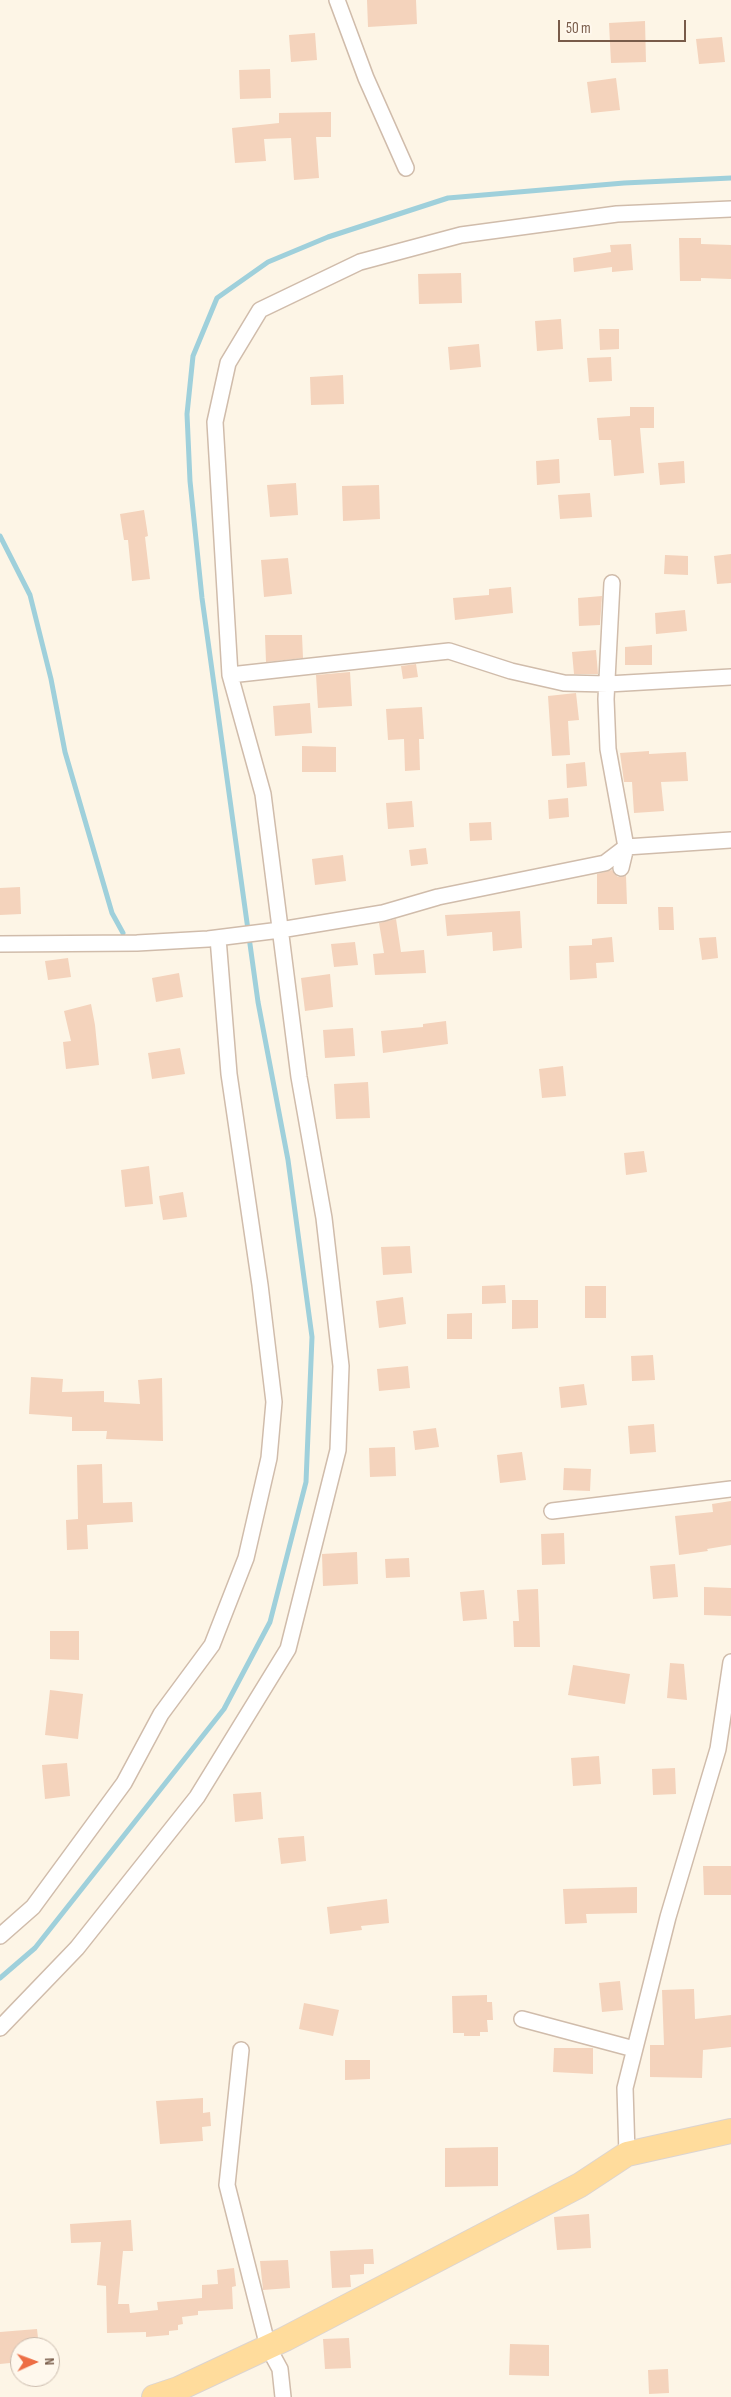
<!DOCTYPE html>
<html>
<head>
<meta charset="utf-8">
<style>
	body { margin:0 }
	#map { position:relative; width:731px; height:2397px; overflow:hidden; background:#fdf5e6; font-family:"Sofia Sans Condensed",sans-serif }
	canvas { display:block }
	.north { position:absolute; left:10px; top:2337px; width:50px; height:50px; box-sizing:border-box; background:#fff8ed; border:1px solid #c9b9ab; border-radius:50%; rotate:88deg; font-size:14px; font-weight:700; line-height:20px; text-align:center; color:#785b49 }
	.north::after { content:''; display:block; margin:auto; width:18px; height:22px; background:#ed6e45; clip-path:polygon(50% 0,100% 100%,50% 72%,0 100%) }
	.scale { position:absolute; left:558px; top:20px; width:128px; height:22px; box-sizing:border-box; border:2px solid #785b49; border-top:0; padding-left:6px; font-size:15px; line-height:18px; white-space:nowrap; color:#785b49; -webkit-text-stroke:4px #fff8ed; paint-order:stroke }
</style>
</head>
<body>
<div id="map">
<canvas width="731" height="2397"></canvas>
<div class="north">N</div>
<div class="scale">50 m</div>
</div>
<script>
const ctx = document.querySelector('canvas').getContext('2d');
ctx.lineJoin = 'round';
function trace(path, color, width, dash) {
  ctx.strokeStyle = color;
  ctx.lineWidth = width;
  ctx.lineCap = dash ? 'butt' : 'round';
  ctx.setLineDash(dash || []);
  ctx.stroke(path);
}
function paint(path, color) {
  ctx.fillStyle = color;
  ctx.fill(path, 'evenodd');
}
const stream = new Path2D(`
	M0,536L30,595L51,679L65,752L112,913L123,933
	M0,1978L35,1948L224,1709L270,1622L306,1482L312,1337L288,1160L258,1002L202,598L190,481L187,414L193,356L217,298L268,262L328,237L448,198L624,183L731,178`);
const building = new Path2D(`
	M367,0H416L417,24L368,27Z
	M645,21L646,62L611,63L609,23Z
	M315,33L317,60L291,62L289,35Z
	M722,37L725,62L699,64L696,39Z
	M270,69L271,98L240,99L239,70Z
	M616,78L620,110L591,113L587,82Z
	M331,112V137H316L319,178L294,180L291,138L264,139L266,161L235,163L232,128L279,123V113Z
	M679,238H701V244L731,245V279L701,278V281H680Z
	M631,244L633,270L612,272V267L574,272L573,258L611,252L610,245Z
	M461,273L462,303L419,304L418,274Z
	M561,319L563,349L537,351L535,321Z
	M599,329H619V349L600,350Z
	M479,344L481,367L450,370L448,347Z
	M611,357L612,381L589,382L587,358Z
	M343,375L344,404L311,405L310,377Z
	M630,407H654V428H640L644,473L614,476L611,440H599L597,418L630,416Z
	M559,459L560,483L537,485L536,461Z
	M684,461L685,483L660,485L658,463Z
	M296,483L298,515L270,517L267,485Z
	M379,485L380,519L343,521L342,486Z
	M590,493L592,517L560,519L558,495Z
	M144,510L148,536L145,537L150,579L132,581L128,540H124L120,514Z
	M731,554V583L717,584L714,556Z
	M665,555L688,556V575L664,574Z
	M288,558L292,594L264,597L261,560Z
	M511,587L513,613L455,620L453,598L489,595V589Z
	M602,596L600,625L579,626L578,598Z
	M685,610L687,631L656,634L655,613Z
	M265,635H302L303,658L266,662Z
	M652,645V665H625V647Z
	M596,650L598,674H574L572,652Z
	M416,664L418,677L403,679L401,666Z
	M350,672L352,706L318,708L316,675Z
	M576,693L579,720L568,721L570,755L552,756L548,696Z
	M310,703L312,733L275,736L273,706Z
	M422,707L424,739H419L420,770L405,771L404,739L388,740L386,709Z
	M302,746L336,747V772H302Z
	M649,751V754L686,752L688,781L661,782L664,811L634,813L632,782H624L620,753Z
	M585,762L587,786L567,788L566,764Z
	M568,798L569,817L549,819L548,800Z
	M412,801L414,827L388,829L386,803Z
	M491,822L492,840L470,841L469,823Z
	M426,848L428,864L411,866L409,850Z
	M343,855L346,881L315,885L312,859Z
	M612,870L618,877L626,876L627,904H597V874Z
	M20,887L21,914L0,915V888Z
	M658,907H673L674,930H659Z
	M520,911L522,948L493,951L492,932L447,936L445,915Z
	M396,919L401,952L424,950L426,973L375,975L373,954L384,953L379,923Z
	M612,937L614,962L596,963L597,978L570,980L569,946L592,945V939Z
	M716,937L718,958L702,960L699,938Z
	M355,942L358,965L334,967L331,944Z
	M68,958L71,977L48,980L45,961Z
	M179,973L183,997L156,1002L152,978Z
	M330,974L333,1007L305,1011L301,978Z
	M91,1004L95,1025L99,1065L66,1069L63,1042L71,1041L64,1011Z
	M446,1021L448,1044L383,1053L381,1031L423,1027V1024Z
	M353,1028L355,1056L325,1058L323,1030Z
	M180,1048L185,1074L152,1079L148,1053Z
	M563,1066L566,1096L542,1098L539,1069Z
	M368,1082L370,1118L336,1119L334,1084Z
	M644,1151L647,1172L626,1175L624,1153Z
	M149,1166L153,1204L125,1207L121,1170Z
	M183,1192L187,1217L163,1220L159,1196Z
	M410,1246L412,1273L383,1275L381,1247Z
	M505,1285L506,1303L482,1304V1286Z
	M585,1286H606V1318H585Z
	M403,1297L406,1324L379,1328L376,1301Z
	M512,1300H538V1328L512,1329Z
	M472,1313V1339H447V1314Z
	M653,1355L655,1380L632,1381L631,1356Z
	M408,1366L410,1388L379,1391L377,1369Z
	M31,1377L63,1379L62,1392L104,1391V1402L140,1404L138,1380L162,1378L163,1441L106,1439L107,1431H72V1417L29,1414Z
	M584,1384L587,1405L561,1408L559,1387Z
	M654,1424L656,1452L630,1454L628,1426Z
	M436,1428L439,1447L415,1450L413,1431Z
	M395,1447L396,1476L370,1477L369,1448Z
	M522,1452L526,1480L500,1483L497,1455Z
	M102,1464L103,1503L132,1502L133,1522L87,1525L88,1549L67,1550L66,1520L78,1519L77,1465Z
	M564,1468L591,1469L590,1491L563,1490Z
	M731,1501V1545L707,1549L708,1551L679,1555L675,1516L713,1512L712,1504Z
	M564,1533L565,1564L542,1565L541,1534Z
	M357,1552L358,1584L323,1586L322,1554Z
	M409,1558L410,1577L386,1578L385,1559Z
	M675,1564L678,1597L653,1599L650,1566Z
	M704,1587L731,1588V1616L704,1615Z
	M538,1589L540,1647H514L513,1621H519L517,1590Z
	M484,1590L487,1619L463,1621L460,1592Z
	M50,1631H79V1660L50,1659Z
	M670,1663L684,1664L687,1700L667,1698Z
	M573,1665L630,1674L625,1704L568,1695Z
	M50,1690L83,1694L78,1739L45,1735Z
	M599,1756L601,1784L573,1786L571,1758Z
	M67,1763L70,1796L45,1799L42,1765Z
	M675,1768L676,1794L653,1795L652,1769Z
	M261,1792L263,1819L235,1822L233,1794Z
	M304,1836L306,1861L281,1864L278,1838Z
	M703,1866H731V1895H704Z
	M637,1887V1913L586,1914L587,1923L565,1924L563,1889Z
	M387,1899L389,1923L361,1926L362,1930L330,1934L327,1907Z
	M620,1981L623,2010L602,2012L599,1983Z
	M694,1989L695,2019L731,2015V2047L703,2050L702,2078L650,2077V2045H664L662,1990Z
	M487,1995V2002H492L493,2020H487L488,2032H480V2036H464V2033H453L452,1996Z
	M304,2003L339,2010L333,2036L299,2029Z
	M554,2048H593V2074L553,2072Z
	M345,2060H370V2079L345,2080Z
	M203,2098V2113L210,2112L211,2126L202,2127L203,2141L160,2144L156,2101Z
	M498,2147V2186L445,2187V2148Z
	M589,2214L591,2248L557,2250L554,2217Z
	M131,2220L133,2251H123L118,2304H129L130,2313L158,2310L157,2302L202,2298V2285L218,2284L217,2270L234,2268L236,2286L232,2287L233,2309L198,2311V2315L182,2317L183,2324L178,2325V2330L169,2331V2335L146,2337V2332L107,2333L106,2286L97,2285L101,2242L71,2243L70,2224Z
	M373,2249L374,2264H364V2274L350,2275L351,2287L332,2288L330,2251Z
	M288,2260L290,2288L263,2290L260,2261Z
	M37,2329L39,2347H20V2362L0,2364V2332Z
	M349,2338L351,2368L325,2369L323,2339Z
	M510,2344L549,2345V2376L509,2375Z
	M668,2369L669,2393L649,2394L648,2370Z`);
const street = new Path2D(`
	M337,0L366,78L406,168
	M612,583L606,699L608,749L626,847L621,868
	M230,675L449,651L511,671L564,683L608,684L731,677
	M0,944L137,943L208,939L280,930L383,913L438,897L605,863L626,847L731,840
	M552,1511L731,1489
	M0,1936L33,1907L124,1783L161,1714L212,1645L246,1558L269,1458L274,1402L260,1285L229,1074L218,938
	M522,2019L634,2049
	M0,2028L77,1948L197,1797L288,1649L338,1450L341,1366L324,1218L299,1077L263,794L230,675L215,422L228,363L260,310L360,262L461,235L617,214L731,209
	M241,2050L227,2185L268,2347L280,2369L283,2397
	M627,2154L625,2088L668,1917L718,1749L731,1662`);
const primary = new Path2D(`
	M154,2397L178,2389L285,2339L580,2185L627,2154L731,2131`);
trace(stream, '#9fd0db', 5);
paint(building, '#f4d3bc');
trace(street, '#d0bcab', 18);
trace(primary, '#dcd4d0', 26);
trace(street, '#fff', 15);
trace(primary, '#ffdc9c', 24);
</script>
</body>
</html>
